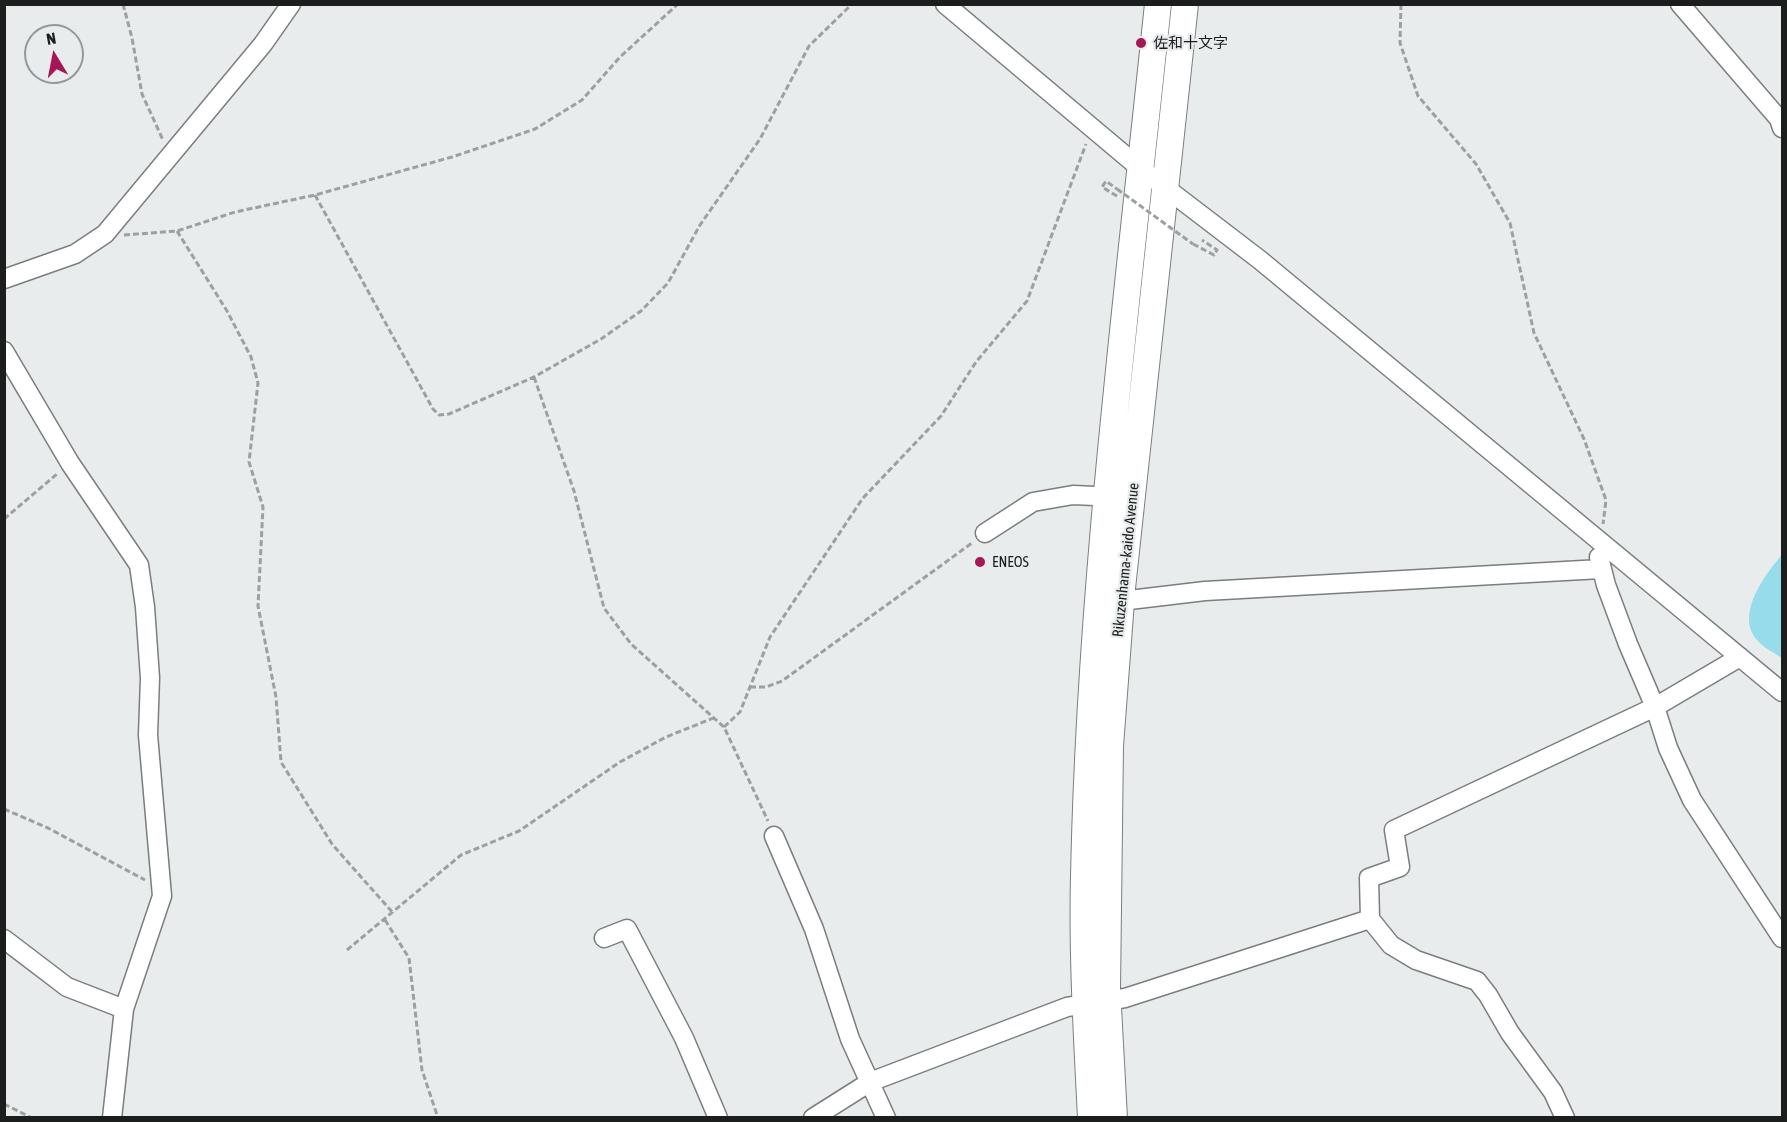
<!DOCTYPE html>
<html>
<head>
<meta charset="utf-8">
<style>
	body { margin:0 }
	#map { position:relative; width:1787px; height:1122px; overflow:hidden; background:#e8eced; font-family:"Asap Condensed",sans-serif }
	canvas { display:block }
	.frame { position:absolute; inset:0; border:6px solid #1c1d1d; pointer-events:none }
	.north { position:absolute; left:24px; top:24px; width:60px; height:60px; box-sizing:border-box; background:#e8eced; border:2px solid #96999a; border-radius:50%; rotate:350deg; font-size:16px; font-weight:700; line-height:24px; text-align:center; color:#1c1d1d }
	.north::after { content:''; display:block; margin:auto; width:21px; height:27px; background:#a71757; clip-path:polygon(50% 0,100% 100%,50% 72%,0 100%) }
</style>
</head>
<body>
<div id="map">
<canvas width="1787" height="1122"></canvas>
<div class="frame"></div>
<div class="north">N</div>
</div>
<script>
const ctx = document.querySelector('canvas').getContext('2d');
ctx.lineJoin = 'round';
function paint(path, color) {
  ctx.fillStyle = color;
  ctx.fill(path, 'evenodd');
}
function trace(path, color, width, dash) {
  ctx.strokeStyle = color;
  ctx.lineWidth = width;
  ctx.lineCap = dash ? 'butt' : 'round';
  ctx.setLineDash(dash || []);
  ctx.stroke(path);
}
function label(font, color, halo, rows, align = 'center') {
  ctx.font = font + ' "Asap Condensed","Noto Sans JP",sans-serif';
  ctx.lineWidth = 4.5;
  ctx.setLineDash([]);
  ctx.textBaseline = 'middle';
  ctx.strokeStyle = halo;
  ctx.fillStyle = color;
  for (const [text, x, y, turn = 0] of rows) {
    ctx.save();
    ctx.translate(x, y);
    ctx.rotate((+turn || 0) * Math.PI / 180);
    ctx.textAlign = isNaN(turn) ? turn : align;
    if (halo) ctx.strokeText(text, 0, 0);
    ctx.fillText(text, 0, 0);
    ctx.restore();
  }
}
const green = new Path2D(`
	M1782,555V658C1775,653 1765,649 1759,642C1733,617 1765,574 1782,555Z`);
const path = new Path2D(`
	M123,4L132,38L142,94L163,140
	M1401,4L1400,43L1418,96L1476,164L1510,223L1534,333L1584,439L1606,500L1603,524
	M315,195L433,409L439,415L449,414L534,377L601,339L641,311L668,283L700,225L760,139L809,46L852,4
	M1117,196L1102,187L1106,181L1117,189
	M177,231L227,311L251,357L258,383L249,462L263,507L258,606L276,697L281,762L332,844L393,913
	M124,235L177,231L235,212L315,195L452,157L535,129L582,100L620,57L678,4
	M1193,244L1214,255L1217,250L1202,240
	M534,377L574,491L604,608L631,644L724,727L768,821
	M4,519L57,474
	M750,687H766L782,681L972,543
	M724,727L740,712L770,637L863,498L941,416L976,362L1027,301L1086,144
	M4,809L48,828L145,880
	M385,920L409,958L422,1070L438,1118
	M347,950L461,855L519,831L620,762L666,737L716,717
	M4,1104L32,1118`);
const minor = new Path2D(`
	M945,4L1141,169L1260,260L1782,692
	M1680,4L1779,119L1782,128
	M4,279L75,254L105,234L263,44L291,4
	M4,351L70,463L139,565L145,607L150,678L148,735L162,896L124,1009L112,1118
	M985,533L1033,502L1073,495L1118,497
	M1599,557L1606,585L1628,644L1655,707L1668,748L1692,800L1782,938
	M1121,601L1205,591L1601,569
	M774,836L814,929L850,1039L886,1118
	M604,938L627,929L684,1038L718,1118
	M4,939L67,987L124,1009
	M813,1118L870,1082L1067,1007L1125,998L1370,919
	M1565,1118L1553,1092L1510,1033L1488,995L1477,981L1416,960L1391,945L1370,919L1369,878L1400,867L1394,830L1655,707L1740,657`);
const highway = new Path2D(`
	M1091,1118C1087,1037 1082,957 1084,876C1090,585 1128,294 1158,4
	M1114,1118L1107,989L1110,746L1122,588L1185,4`);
const pathBridge = new Path2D(`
	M1117,189L1193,244`);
const markers = [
	[1141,43,6,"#a71757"],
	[980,562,6,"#a71757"]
];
const poiNames = [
	["佐和十文字",1153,43],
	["ENEOS",992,562]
];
const streetNames = [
	["Rikuzenhama-kaido Avenue",1126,560,-84]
];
paint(green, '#96dcea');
trace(minor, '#7a7e7f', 21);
trace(highway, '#7a7e7f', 28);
trace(path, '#9da0a0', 3, [6, 3]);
trace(minor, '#fff', 18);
trace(highway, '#fff', 26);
trace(pathBridge, '#9da0a0', 3, [6, 3]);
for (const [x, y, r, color] of markers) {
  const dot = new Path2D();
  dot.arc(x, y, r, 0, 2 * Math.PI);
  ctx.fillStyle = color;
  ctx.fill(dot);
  trace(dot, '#e8eced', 2);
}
label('15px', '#1c1d1d', '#e8eced', poiNames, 'left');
label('15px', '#1c1d1d', '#e8eced', streetNames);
</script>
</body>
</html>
